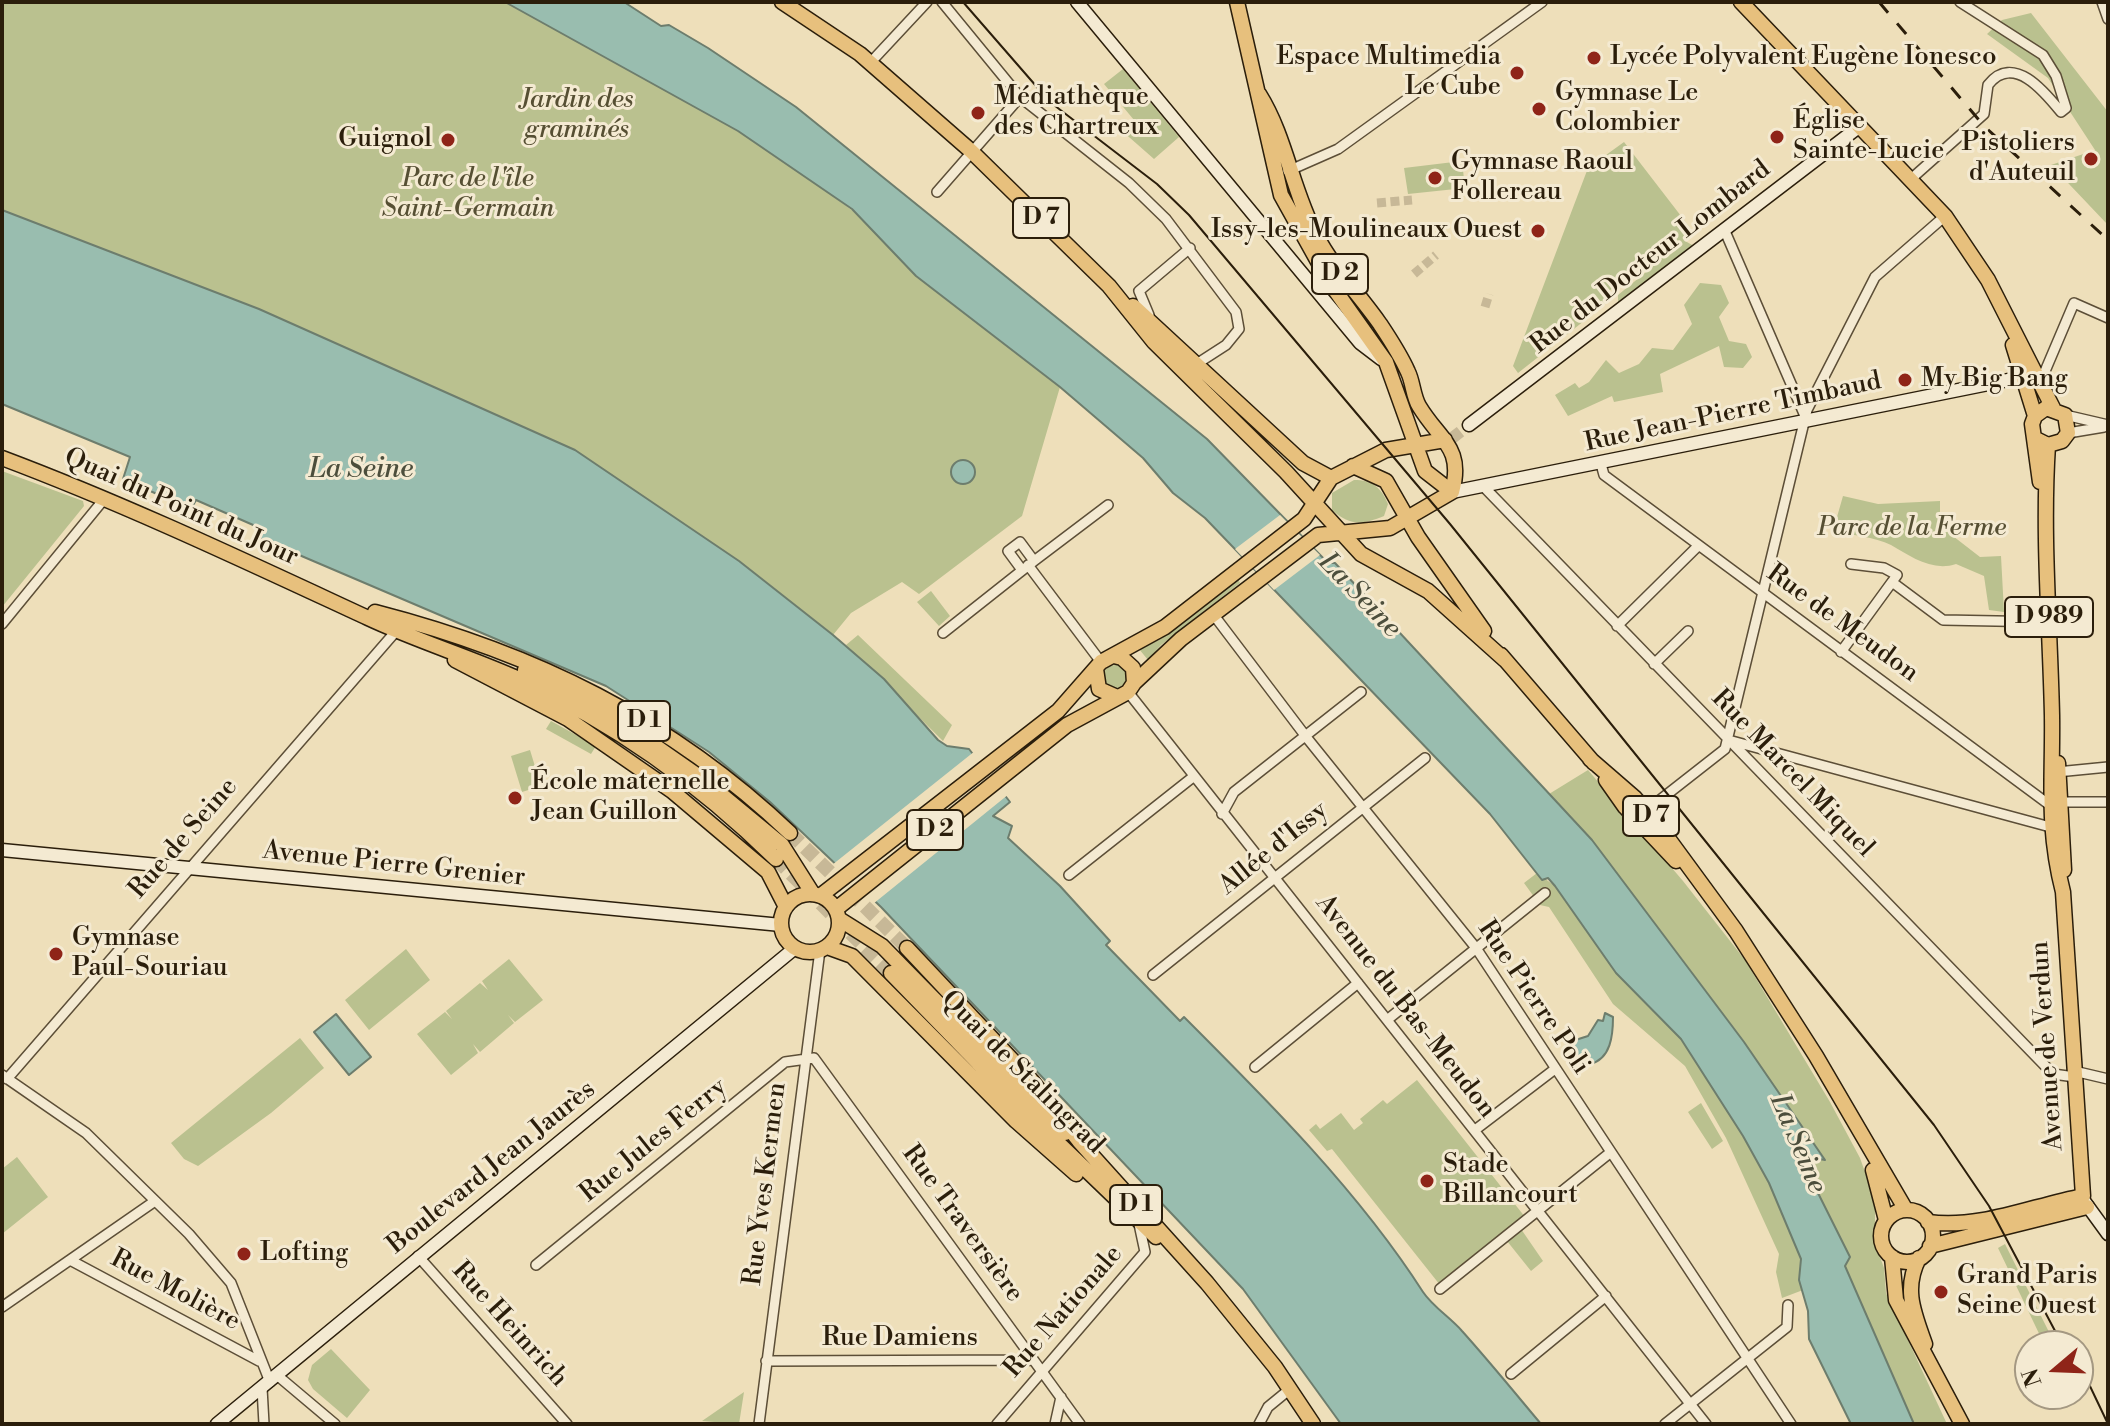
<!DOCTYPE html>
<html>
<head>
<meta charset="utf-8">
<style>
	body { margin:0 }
	#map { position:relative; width:2110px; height:1426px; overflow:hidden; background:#eedfba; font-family:"Libre Bodoni",serif }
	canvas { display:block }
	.frame { position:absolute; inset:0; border:4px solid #2b1e0b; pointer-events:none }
	.north { position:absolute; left:2014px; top:1330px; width:80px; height:80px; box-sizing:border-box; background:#f4ead2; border:2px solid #a49882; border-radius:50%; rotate:251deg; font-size:22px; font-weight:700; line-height:32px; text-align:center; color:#2b1e0b }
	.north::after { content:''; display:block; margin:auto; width:28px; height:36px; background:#8f2418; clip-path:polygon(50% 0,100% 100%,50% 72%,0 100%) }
</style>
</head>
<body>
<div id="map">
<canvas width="2110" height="1426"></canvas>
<div class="frame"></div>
<div class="north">N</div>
</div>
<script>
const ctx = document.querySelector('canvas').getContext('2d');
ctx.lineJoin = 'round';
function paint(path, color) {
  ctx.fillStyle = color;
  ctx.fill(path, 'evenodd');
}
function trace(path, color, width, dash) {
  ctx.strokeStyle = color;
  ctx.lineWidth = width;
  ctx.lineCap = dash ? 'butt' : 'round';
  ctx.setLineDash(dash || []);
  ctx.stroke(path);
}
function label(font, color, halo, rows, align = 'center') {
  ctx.font = font + ' "Libre Bodoni",serif';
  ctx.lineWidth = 6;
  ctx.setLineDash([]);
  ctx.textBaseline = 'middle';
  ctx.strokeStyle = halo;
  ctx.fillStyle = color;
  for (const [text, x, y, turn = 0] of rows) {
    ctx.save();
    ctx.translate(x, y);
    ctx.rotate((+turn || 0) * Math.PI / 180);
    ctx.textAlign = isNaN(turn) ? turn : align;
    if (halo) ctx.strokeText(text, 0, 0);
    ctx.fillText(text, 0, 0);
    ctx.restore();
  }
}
const green = new Path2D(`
	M2,2H505L738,131L810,179L865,220L916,276L1060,387L1022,516L919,594L902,582L851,613L833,635L739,561L575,450L259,309L2,210Z
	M2031,13L2108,112L2107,224L2051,165L2095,150L2048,78L1987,34L2002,20Z
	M1123,69L1179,137L1154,159L1121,130L1134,120L1104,84Z
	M1624,142L1691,229L1685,241L1694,246L1618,303V295L1662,259L1654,256L1609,291L1603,306L1518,373L1513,366L1588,168Z
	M1462,161L1465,188L1408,194L1404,168Z
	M1700,283L1721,285L1729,303L1719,317L1729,341L1746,344L1752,357L1743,368L1724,367L1719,346L1660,374L1663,392L1614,402L1612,396L1568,416L1555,395L1575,383L1579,388L1589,382L1606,360L1619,373L1639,364L1652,348L1673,350L1692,324L1684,305Z
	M2,471L83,501L84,506L2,607Z
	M1354,480C1372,480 1381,487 1388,504L1384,516C1362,525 1350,526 1332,510V493Z
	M1843,496L1878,504L1940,501V526L1980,557L2001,556L2004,612L1989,610L1984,576L1956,564C1932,572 1910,556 1891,545C1875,537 1850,535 1833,531Z
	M1238,579L1240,583L1161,645L1148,660L1139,649L1159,640Z
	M931,591L950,616L939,626L917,602Z
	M858,635L952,725L943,741L846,645Z
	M1103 677a12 12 0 1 1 24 0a12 12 0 1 1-24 0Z
	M551,721L596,746L591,754L546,729Z
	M530,750L541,786L522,792L511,756Z
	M1588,770L1683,881L1745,960L1830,1102L1860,1158L1875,1200V1243L1884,1268L1886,1293L1947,1424H1914L1845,1266L1850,1257L1809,1175L1810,1162L1824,1158C1738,1033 1649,908 1549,794Z
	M1537,873L1555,886L1616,973L1681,1039L1715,1087L1769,1183L1801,1259L1799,1280L1803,1290L1782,1298L1776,1272L1779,1254L1726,1138L1685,1066L1613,1004L1549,907L1540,905L1524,883Z
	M406,949L430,980L369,1030L345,1000Z
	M509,959L543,1000L515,1022L508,1015L514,1023L480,1052L473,1044L478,1053L451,1075L417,1034L445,1012L452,1019L446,1011L480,983L488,990L482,981Z
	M300,1038L324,1068L271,1113L198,1166L184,1159L171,1143Z
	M1417,1080L1525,1217L1440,1285L1332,1149L1327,1151L1309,1130L1316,1124L1320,1129L1341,1113L1354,1130L1363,1123L1360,1119L1383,1100L1387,1104Z
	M1701,1103L1723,1141L1712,1149L1688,1112Z
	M17,1157L48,1197L2,1234V1169Z
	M1521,1229L1543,1261L1531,1271L1507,1241Z
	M2005,1244L2056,1346H2045L1998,1248Z
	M331,1349L370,1390L347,1418L313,1389L308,1380L312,1365Z
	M744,1392L739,1424L702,1421Z`);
const water = new Path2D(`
	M505,2H624L661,26L669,25L708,48L796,107L1207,439L1328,563H1335L1592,840L1744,1042L1825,1160L1814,1158L1808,1168L1809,1175L1850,1257L1845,1266L1914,1424H1851L1809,1339L1808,1311L1799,1280L1801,1259L1769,1183L1743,1136L1681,1039L1616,973L1555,886L1548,878L1542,880L1490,814L1205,518L1173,493L1143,458L1060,387L916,276L852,209L738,131Z
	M2,210L259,309L575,450L739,561L833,635L884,679L938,740L947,746L969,749L1010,802L993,816L1012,826L1008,838L1060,886L1110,941L1106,945L1180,1021L1184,1017C1269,1102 1359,1192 1423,1292C1433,1307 1451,1318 1462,1331C1489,1361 1515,1393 1541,1424H1341L1243,1289L881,907L770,802L709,752L606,686L257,537L260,528L196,500L191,509L123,479L130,457L2,404Z
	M951 472a12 12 0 1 1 24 0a12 12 0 1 1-24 0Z
	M1605,1013L1613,1017C1613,1035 1611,1059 1590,1064L1569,1054L1566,1043L1588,1036L1598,1020L1603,1021Z
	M336,1014L371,1057L349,1075L314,1032Z`);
const pier = new Path2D(`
	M1280,515L1320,555L1274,590L1235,549Z
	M975,751L1009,794L873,904L832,865Z`);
const streetTunnel = new Path2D(`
	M1377,203L1412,200
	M1414,274L1436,255
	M1485,307L1489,294`);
const secondaryTunnel = new Path2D(`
	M1451,439L1469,425`);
const primaryTunnel = new Path2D(`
	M790,833L907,948
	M776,859L891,973`);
const street = new Path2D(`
	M942,2L1020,97L1129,183L1166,219L1236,312L1239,329L1226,345L1195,365
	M2102,2L2108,19
	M871,62L927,2
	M1288,171L1338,149L1542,2
	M1911,179L1984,114L1988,85C2013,53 2044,91 2061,112L2066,108L2056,76L2043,55L1960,2
	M937,192L1020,97
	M1724,229L1805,416
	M1149,315L1139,291L1190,248
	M2040,383L2074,303L2108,318
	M2065,415L2108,425
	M2068,433L2104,427
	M1601,464L1604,475L2051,806
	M1484,487L2053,1074L2075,1077
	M1034,561L1108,505
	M1851,564L1884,568L1897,575L1892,582
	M1028,565L1101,662
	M1213,614L1307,738L1476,948L1791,1424
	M2,624L105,498
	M1617,626L1698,546
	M943,633L1034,561L1020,542L1008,551L1022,570
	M1841,652L1892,582L1943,620L2049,622
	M1654,664L1688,631
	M1128,692L1706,1424
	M1732,741L2054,828
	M2057,772L2108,767
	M2059,802H2108
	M1222,814L1234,792L1361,692
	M1642,814L1725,749L1807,410L1875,277L1945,216
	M1069,875L1193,777
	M1153,975L1425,758
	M1387,1020L1545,893
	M1255,1067L1358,983
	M2074,1071L2108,1079
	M2,1075L86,1133L189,1234L231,1283L270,1382
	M7,1079L397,630
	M1475,1130L1555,1069
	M418,1256L567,1424
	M70,1260L259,1361
	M536,1265L785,1062L814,1058L1080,1424
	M1440,1289L1611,1152
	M2,1307L155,1201
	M766,1361L1033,1360
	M1511,1374L1606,1296
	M278,1376L335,1424
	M262,1388L264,1424
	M759,1424L820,950
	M997,1424L1145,1252L1139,1224
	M1055,1424L1061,1397
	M1259,1424L1268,1407L1290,1389
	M1665,1424L1787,1327L1788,1305`);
const secondary = new Path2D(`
	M1077,2L1360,343L1381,359
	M1469,425L1860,126
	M1452,492L2023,377
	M2,850L781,925
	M2084,1201L2108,1234
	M217,1424L795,948`);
const primary = new Path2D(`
	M782,2L860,54L971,151L1109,286L1154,342L1286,472L1361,554L1428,591L1505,660
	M1237,2L1281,195L1330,283L1386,362L1425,471L1452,492
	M1741,2L1945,216L1988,280L2053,408
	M1133,306L1303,463L1331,478
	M2013,345L2035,416
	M2034,438L2048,445L2062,441L2068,433L2065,415L2046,408L2035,416L2032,424L2040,482
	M2,458C127,505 247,562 368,618C417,641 470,657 519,679C614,723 702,786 776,859
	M1353,466L1386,481L1418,537L1484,631
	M375,612C534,653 670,719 790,833
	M1501,655L1594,763
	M455,660L568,719L672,791L768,872L786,907
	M1096,669L1099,689L1117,697
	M525,670L615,718L701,778L782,845L813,894
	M1134,683L1181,639L1318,535L1390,528L1452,492C1464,447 1440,441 1419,406C1413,396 1413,382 1408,372C1401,356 1390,339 1380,324C1359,294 1333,268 1316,235C1292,190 1286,137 1259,94
	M1590,759L1635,798L1659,826L1736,931L1816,1056L1906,1210
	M2058,763L2064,870
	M1606,780L1625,807L1676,861
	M781 923a29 29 0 1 1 58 0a29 29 0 1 1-58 0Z
	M820,896L1058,711L1101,662L1165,627L1304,519L1331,478L1386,450L1445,440
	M836,909L1067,725L1128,692L1134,683L1133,668L1122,658L1114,656
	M839,919L882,946L1065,1133
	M827,947L852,956L1016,1121L1076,1174
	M907,948L1032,1081L1079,1141L1207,1283L1275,1367L1313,1424
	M891,973L1025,1111L1156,1237
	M1873,1170L1886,1220
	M1881 1236a26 26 0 1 1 52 0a26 26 0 1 1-52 0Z
	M1928,1222C1981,1229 2031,1206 2083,1196L2063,892C2046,825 2053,781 2052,715C2050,625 2042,535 2048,445
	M1930,1246L2087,1207
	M1892,1257L1896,1300L1962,1424
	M1919,1258C1903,1289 1914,1313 1925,1344`);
const tram = new Path2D(`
	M963,2L1050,102L1157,184L1189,215L1450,524L1934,1125L1989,1206L2063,1346
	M2078,1361L2108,1424`);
const rail = new Path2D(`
	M1879,2L1984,126L2108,240`);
const markers = [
	[1594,58,8,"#8f2418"],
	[1517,73,8,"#8f2418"],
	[1539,109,8,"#8f2418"],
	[978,113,8,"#8f2418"],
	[1777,137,8,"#8f2418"],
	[448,140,8,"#8f2418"],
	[2091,159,8,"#8f2418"],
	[1435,178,8,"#8f2418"],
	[1538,231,8,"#8f2418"],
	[1905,380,8,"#8f2418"],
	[515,798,8,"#8f2418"],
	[56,954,8,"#8f2418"],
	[1427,1181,8,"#8f2418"],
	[244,1254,8,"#8f2418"],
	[1941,1292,8,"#8f2418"]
];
const shields = [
	[1041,218,56],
	[1340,274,56],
	[2049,617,88],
	[644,721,52],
	[1651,816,56],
	[935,830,56],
	[1136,1205,52]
];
const shieldNames = [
	["D 7",1041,218],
	["D 2",1340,274],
	["D 989",2049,617],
	["D 1",644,721],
	["D 7",1651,816],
	["D 2",935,830],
	["D 1",1136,1205]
];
const poiNames = [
	["Espace Multimedia",1501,58,"right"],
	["Le Cube",1501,88,"right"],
	["Lycée Polyvalent Eugène Ionesco",1610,58],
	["Gymnase Le",1555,94],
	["Colombier",1555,124],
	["Médiathèque",994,98],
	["des Chartreux",994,128],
	["Église",1793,122],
	["Sainte-Lucie",1793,152],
	["Guignol",432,140,"right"],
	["Pistoliers",2075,144,"right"],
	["d'Auteuil",2075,174,"right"],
	["Gymnase Raoul",1451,163],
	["Follereau",1451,193],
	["Issy-les-Moulineaux Ouest",1522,231,"right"],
	["My Big Bang",1921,380],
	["École maternelle",531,783],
	["Jean Guillon",531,813],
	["Gymnase",72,939],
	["Paul-Souriau",72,969],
	["Stade",1443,1166],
	["Billancourt",1443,1196],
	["Lofting",260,1254],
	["Grand Paris",1957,1277],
	["Seine Ouest",1957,1307]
];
const parkNames = [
	["Jardin des",577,101],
	["graminés",577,131],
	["Parc de l'île",468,180],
	["Saint-Germain",468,210],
	["Parc de la Ferme",1912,529]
];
const streetNames = [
	["Rue du Docteur Lombard",1651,258,-38],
	["Rue Jean-Pierre Timbaud",1733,413,-12],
	["Quai du Point du Jour",181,508,24],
	["Rue de Meudon",1842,624,36],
	["Rue Marcel Miquel",1792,774,46],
	["Rue de Seine",184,839,-49],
	["Allée d'Issy",1274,849,-39],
	["Avenue Pierre Grenier",394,865,6],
	["Rue Pierre Poli",1533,998,56],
	["Avenue du Bas-Meudon",1405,1007,52],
	["Avenue de Verdun",2048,1046,-94],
	["Quai de Stalingrad",1022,1073,45],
	["Rue Jules Ferry",654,1141,-39],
	["Boulevard Jean Jaurès",492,1168,-39],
	["Rue Yves Kermen",766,1184,-83],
	["Rue Traversière",962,1224,54],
	["Rue Molière",175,1291,28],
	["Rue Nationale",1064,1312,-49],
	["Rue Heinrich",509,1325,48],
	["Rue Damiens",900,1339]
];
const waterNames = [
	["La Seine",361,470],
	["La Seine",1359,596,46],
	["La Seine",1797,1144,67]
];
paint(green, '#bac18f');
paint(water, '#99bdaf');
trace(water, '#6d7d6d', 2);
paint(pier, '#eedfba');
trace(streetTunnel, '#c7b897', 9, [9, 4.5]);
trace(secondaryTunnel, '#c7b897', 12, [12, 6]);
trace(primaryTunnel, '#c7b897', 14, [14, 7]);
trace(street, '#5c4e37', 12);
trace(secondary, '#2b1e0b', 15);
trace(primary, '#2b1e0b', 17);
trace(street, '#f4ead2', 9);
trace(secondary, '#f4ead2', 12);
trace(primary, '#e7c07d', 14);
trace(tram, '#2b1e0b', 2);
trace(rail, '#2b1e0b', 3, [14, 14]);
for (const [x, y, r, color] of markers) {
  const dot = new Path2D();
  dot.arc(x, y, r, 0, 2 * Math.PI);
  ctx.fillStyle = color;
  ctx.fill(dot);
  trace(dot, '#f4ead2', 3);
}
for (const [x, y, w] of shields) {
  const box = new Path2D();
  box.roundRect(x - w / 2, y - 20, w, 40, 6);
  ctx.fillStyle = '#f4ead2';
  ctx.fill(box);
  trace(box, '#2b1e0b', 2);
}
label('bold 24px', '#2b1e0b', null, shieldNames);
label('26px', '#2b1e0b', '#f4ead2', poiNames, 'left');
label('italic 26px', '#564f33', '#f4ead2', parkNames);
label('26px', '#2b1e0b', '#f4ead2', streetNames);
label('italic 28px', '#4c4e3c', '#f4ead2', waterNames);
</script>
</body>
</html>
